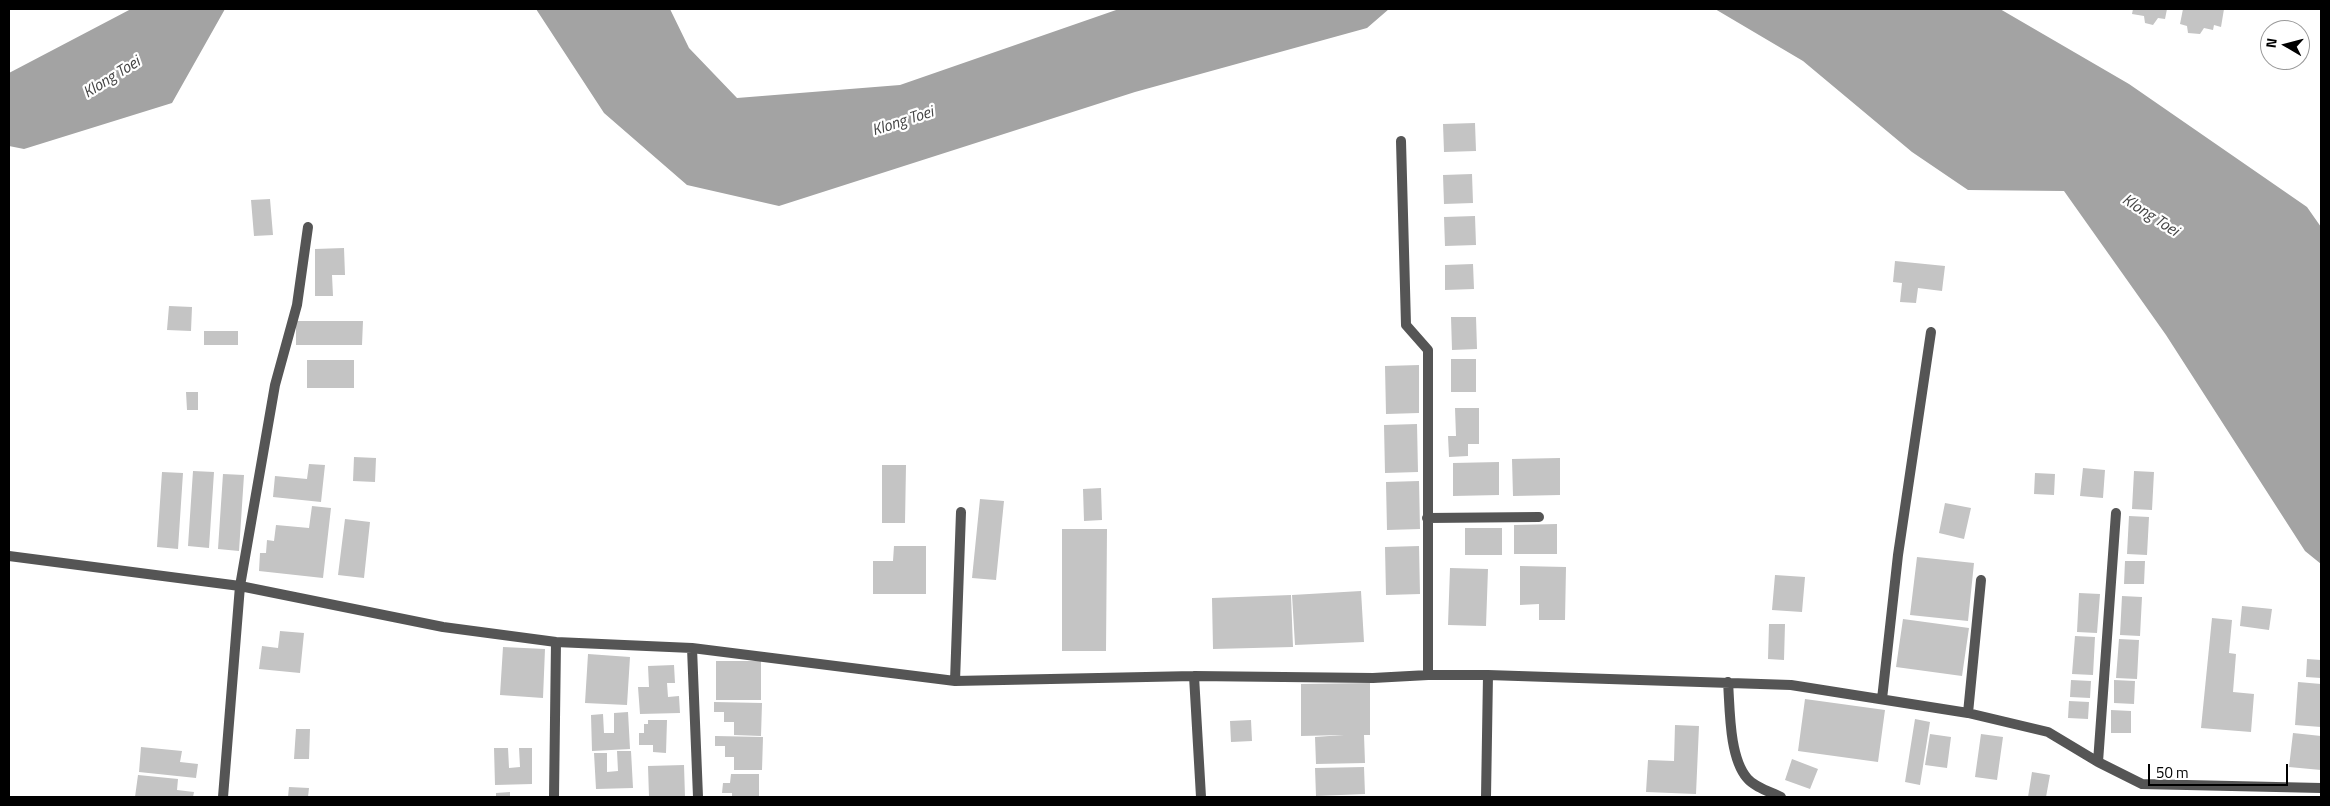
<!DOCTYPE html>
<html>
<head>
<meta charset="utf-8">
<style>
	body { margin:0 }
	#map { position:relative; width:2330px; height:806px; overflow:hidden; background:#fff; font-family:"Titillium Web",sans-serif }
	canvas { display:block }
	.frame { position:absolute; inset:0; border:10px solid #000; pointer-events:none }
	.north { position:absolute; left:2260px; top:20px; width:50px; height:50px; box-sizing:border-box; background:#fff; border:1px solid #999; border-radius:50%; rotate:278deg; font-size:14px; font-weight:700; line-height:20px; text-align:center; color:#000 }
	.north::after { content:''; display:block; margin:auto; width:18px; height:22px; background:#000; clip-path:polygon(50% 0,100% 100%,50% 72%,0 100%) }
	.scale { position:absolute; left:2148px; top:764px; width:140px; height:22px; box-sizing:border-box; border:2px solid #000; border-top:0; padding-left:6px; font-size:15px; line-height:18px; white-space:nowrap; color:#000; -webkit-text-stroke:4px #fff; paint-order:stroke }
</style>
</head>
<body>
<div id="map">
<canvas width="2330" height="806"></canvas>
<div class="frame"></div>
<div class="north">N</div>
<div class="scale">50 m</div>
</div>
<script>
const ctx = document.querySelector('canvas').getContext('2d');
ctx.lineJoin = 'round';
function paint(path, color) {
  ctx.fillStyle = color;
  ctx.fill(path, 'evenodd');
}
function trace(path, color, width, dash) {
  ctx.strokeStyle = color;
  ctx.lineWidth = width;
  ctx.lineCap = dash ? 'butt' : 'round';
  ctx.setLineDash(dash || []);
  ctx.stroke(path);
}
function label(font, color, halo, rows, align = 'center') {
  ctx.font = font + ' "Titillium Web",sans-serif';
  ctx.lineWidth = 4.5;
  ctx.setLineDash([]);
  ctx.textBaseline = 'middle';
  ctx.strokeStyle = halo;
  ctx.fillStyle = color;
  for (const [text, x, y, turn = 0] of rows) {
    ctx.save();
    ctx.translate(x, y);
    ctx.rotate((+turn || 0) * Math.PI / 180);
    ctx.textAlign = isNaN(turn) ? turn : align;
    if (halo) ctx.strokeText(text, 0, 0);
    ctx.fillText(text, 0, 0);
    ctx.restore();
  }
}
const water = new Path2D(`
	M131,9H225L172,103L24,149L9,146V73Z
	M536,9H670L689,48L737,98L900,85L1119,9H1389L1367,28L1135,92L779,206L687,185L604,113Z
	M1715,9H2000L2129,84L2307,207L2321,227V564L2305,551L2166,335L2064,191L1968,190L1912,152L1803,61Z`);
const building = new Path2D(`
	M2133,9H2167L2165,19L2158,18L2153,25L2145,23L2144,16L2132,14Z
	M2183,9H2224L2221,27L2214,25L2213,30L2204,28L2200,34L2188,33L2187,26L2180,24Z
	M1475,123L1476,151L1444,152L1443,124Z
	M1472,174L1473,203L1444,204L1443,175Z
	M270,199L273,235L254,236L251,200Z
	M1475,216L1476,245L1445,246L1444,217Z
	M344,248L345,275H332L333,296H315V249Z
	M1895,261L1945,266L1942,291L1918,288L1916,303L1900,302L1902,283L1893,282Z
	M1473,264L1474,289L1445,290V265Z
	M169,306L192,307L191,331L167,330Z
	M1451,317H1476L1477,349L1452,350Z
	M296,321H363L362,345H296Z
	M204,331H238V345H204Z
	M1451,359H1476V392H1451Z
	M307,360H354V388H307Z
	M1419,365V413L1386,414L1385,366Z
	M186,392H198V410H187Z
	M1455,408H1479V444H1468V456L1449,457L1448,436H1456Z
	M1417,424L1418,472L1385,473L1384,425Z
	M354,457L376,458L375,482L353,481Z
	M1560,458V495L1513,496L1512,459Z
	M1499,462V495L1453,496V463Z
	M309,464L325,465L321,502L273,497L275,476L307,479Z
	M882,465H906L905,523H882Z
	M2083,468L2105,470L2103,498L2080,496Z
	M193,471L214,472L209,548L188,546Z
	M2134,471L2154,472L2152,510L2132,509Z
	M162,472L183,473L178,549L157,547Z
	M2035,473L2055,474L2054,495L2034,494Z
	M223,474L244,475L239,551L218,549Z
	M1419,481L1420,529L1387,530L1386,482Z
	M1101,488L1102,520L1084,521L1083,489Z
	M980,499L1004,501L996,580L972,578Z
	M1945,503L1971,508L1964,539L1939,533Z
	M312,506L331,508L323,578L259,571L260,553H266L267,540L274,541L276,525L309,528Z
	M2129,516L2149,517L2147,555L2127,554Z
	M345,519L370,522L364,578L338,575Z
	M1557,524V554H1514V525Z
	M1465,528H1502V555H1465Z
	M1062,529H1107L1106,651H1062Z
	M894,546H926V594H873V561H893Z
	M1419,546L1420,594L1386,595L1385,547Z
	M1917,557L1974,563L1968,621L1910,615Z
	M2125,561H2145L2144,584H2124Z
	M1520,566L1566,567L1565,620H1539V604L1520,605Z
	M1450,568L1488,569L1486,626L1448,625Z
	M1775,575L1805,577L1802,612L1772,610Z
	M1361,591L1364,642L1295,645L1292,595Z
	M2079,593L2100,594L2097,633L2077,632Z
	M1291,595L1293,647L1213,649L1212,598Z
	M2122,596L2142,597L2140,636L2120,635Z
	M2242,606L2272,609L2269,630L2240,626Z
	M2212,618L2232,620L2229,653L2236,654L2233,692L2254,694L2251,732L2201,728Z
	M1903,619L1969,628L1962,676L1896,667Z
	M1769,624H1785L1784,660L1768,659Z
	M280,631L304,633L300,673L259,669L262,646L278,648Z
	M2075,636L2095,637L2093,675L2072,674Z
	M2119,639L2139,640L2137,679L2116,678Z
	M503,647L545,649L543,698L500,695Z
	M588,654L630,657L627,705L585,703Z
	M2307,659L2321,660V678L2306,677Z
	M716,661H761V700H716Z
	M674,665L675,683H667L668,697L679,696L680,713L640,714L638,687H649L648,666Z
	M2071,680L2091,681L2090,698L2070,697Z
	M2114,680L2135,681L2134,704L2114,703Z
	M2298,682L2321,684V727L2295,725Z
	M1370,683V735H1364L1365,763L1316,764L1315,737L1344,735L1301,736V684Z
	M1805,699L1885,710L1878,762L1798,751Z
	M2069,701L2089,702L2088,719L2068,718Z
	M714,702L762,703L761,736L734,735V722H724V712H714Z
	M2111,710L2131,711V733H2111Z
	M628,712L630,749L592,751L591,715L603,714L604,733H614V713Z
	M1915,719L1930,722L1920,785L1905,782Z
	M648,720H667L666,753L653,752V745H639V733H644V724H648Z
	M1251,720L1252,741L1231,742L1230,721Z
	M1675,725L1699,726L1696,794L1646,792L1648,760L1674,761Z
	M296,729H310L309,759H294Z
	M2293,733L2321,736V770L2289,767Z
	M1930,734L1951,737L1947,768L1925,765Z
	M1981,734L2003,737L1997,780L1975,777Z
	M715,736L763,737L762,770H734V757H725V746H715Z
	M141,747L182,751L180,762L198,764L196,778L139,772Z
	M494,748H508L509,768L520,767L519,748H532V784L495,785Z
	M617,751H631L633,788L596,789L594,753H607V772L618,771Z
	M1792,759L1818,769L1810,789L1785,780Z
	M684,765L685,797H649L648,766Z
	M1364,767L1365,794L1316,796L1315,768Z
	M2032,772L2050,775L2046,797H2028Z
	M731,774H759V797H732V793H722L723,783H730Z
	M138,775L178,779L177,790L194,792L193,797H135Z
	M289,787L309,788L308,797H288Z
	M510,792V797H496V793Z`);
const street = new Path2D(`
	M1401,141L1406,325L1428,350V675
	M1427,518L1539,517
	M9,556L240,586L443,627L556,642L692,648L955,681L1194,676L1373,678L1428,675H1488L1791,685L1968,713L2048,732L2098,762L2142,784L2321,788
	M692,648L698,797
	M1194,676L1201,797
	M955,681L961,512
	M1728,682C1730,709 1729,757 1747,778C1754,787 1771,792 1781,797
	M1882,699L1898,555L1931,332
	M1968,713L1981,580
	M2098,762L2116,513
	M223,797L240,586L275,385L297,305L308,227
	M554,797L556,642
	M1486,797L1488,675`);
const waterNames = [
	["Klong Toei",112,78,-32],
	["Klong Toei",903,122,-18],
	["Klong Toei",2150,216,33]
];
paint(water, '#a3a3a3');
paint(building, '#c4c4c4');
trace(street, '#555', 10);
label('italic 16px', '#444', '#fff', waterNames);
</script>
</body>
</html>
